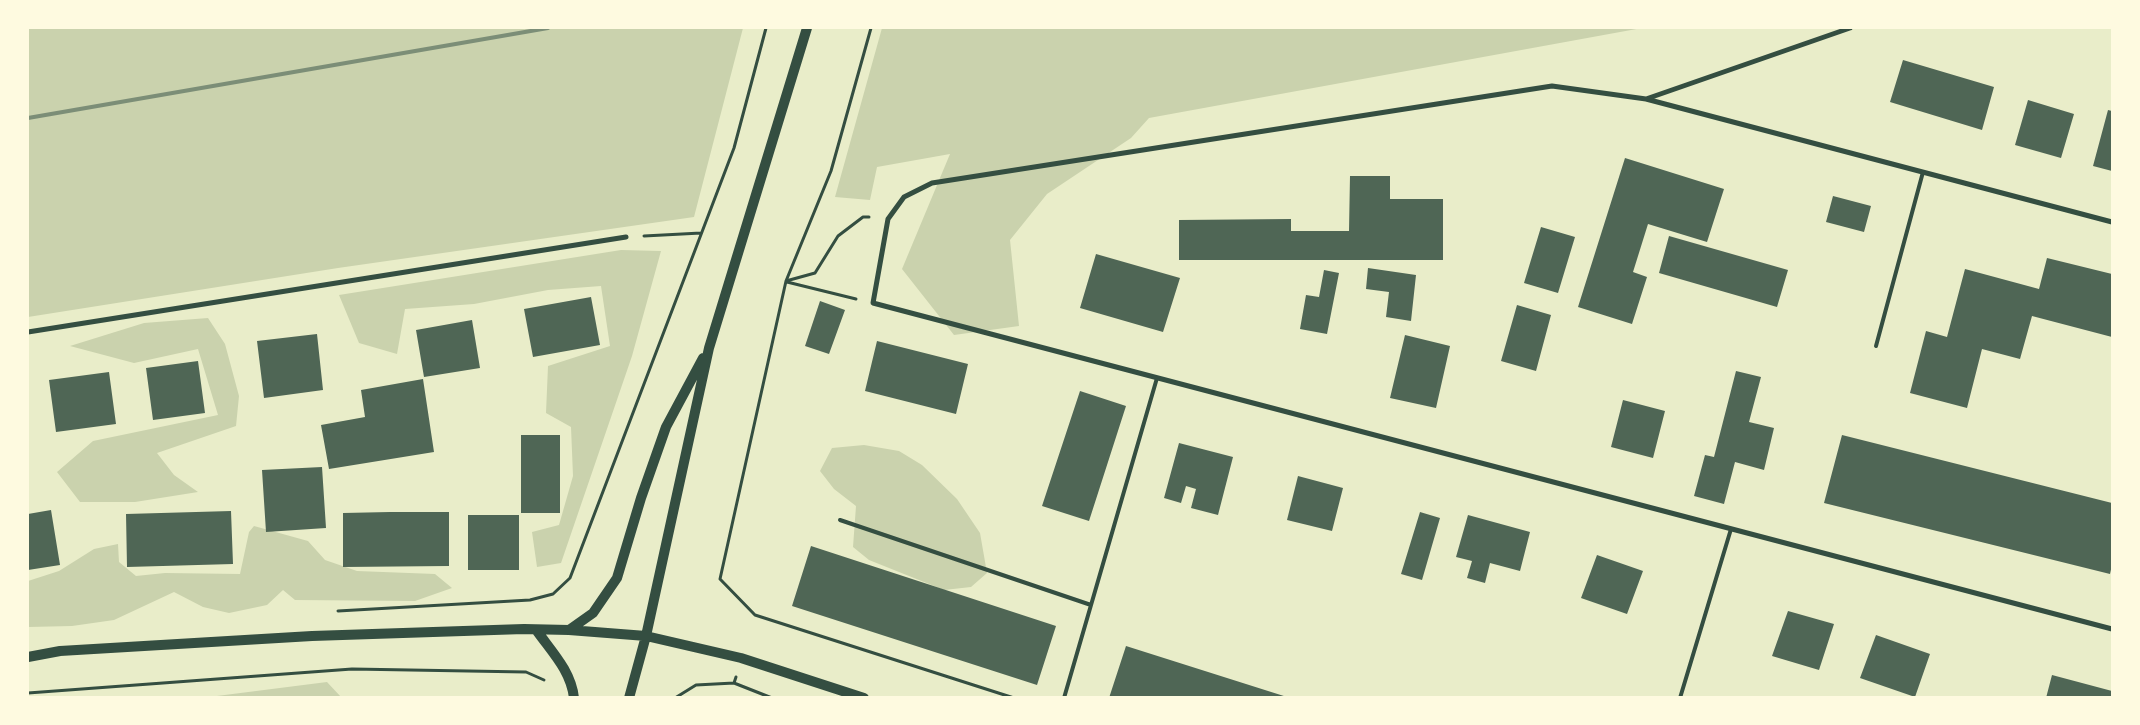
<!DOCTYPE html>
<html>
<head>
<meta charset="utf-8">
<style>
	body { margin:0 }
	#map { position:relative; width:2140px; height:725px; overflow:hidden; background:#e9edc9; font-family:Lato,sans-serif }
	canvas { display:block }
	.frame { position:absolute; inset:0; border:29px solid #fefae0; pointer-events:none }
</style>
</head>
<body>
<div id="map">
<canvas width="2140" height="725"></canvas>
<div class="frame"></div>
</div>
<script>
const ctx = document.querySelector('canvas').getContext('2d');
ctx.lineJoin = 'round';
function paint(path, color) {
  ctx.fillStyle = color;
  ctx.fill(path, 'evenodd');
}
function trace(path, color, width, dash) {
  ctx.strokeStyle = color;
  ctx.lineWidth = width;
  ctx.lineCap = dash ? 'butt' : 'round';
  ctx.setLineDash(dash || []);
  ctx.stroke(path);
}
const green = new Path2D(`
	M28,28H743L694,217L338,268L28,317Z
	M882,28H1642L1149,118L1131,138L1047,194L1010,240L1019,326L954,335L902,269L950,154L877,167L870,200L835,197Z
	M621,250L661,251L632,356L561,563L537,567L532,532L559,525L573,476L571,427L546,413L548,366L610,346L601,286L548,290L474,304L405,309L397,354L359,343L339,295Z
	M208,318L225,344L239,396L236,426L157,453L174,475L198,492L135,502H80L57,472L93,441L218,415L198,349L134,363L70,346L144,323Z
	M864,445L899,451L922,465L957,499L980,533L987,573L971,587L944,590L869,560L853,547L856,506L834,489L820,471L832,448Z
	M254,526L308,541L325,560L357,571L435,574L452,588L415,601L295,600L283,590L267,605L229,613L203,607L174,592L114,620L72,626L28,627V581L59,571L94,549L118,544L119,562L136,576L165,573L240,574L249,532Z
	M327,682L341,697H209Z`);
const building = new Path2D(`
	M1903,60L1994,87L1982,130L1890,102Z
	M2028,100L2074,114L2061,158L2015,145Z
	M2108,110L2112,111V171L2093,166Z
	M1625,158L1724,189L1707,242L1648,224L1633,272L1647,277L1632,324L1578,307Z
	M1350,176H1390V199H1443V260H1179V220L1291,219V231H1349Z
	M1833,196L1871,206L1864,232L1826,222Z
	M1541,227L1575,237L1558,293L1524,283Z
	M1669,236L1788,270L1777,307L1659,273Z
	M1096,254L1180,278L1163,332L1080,308Z
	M2047,258L2112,274V337L2032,316L2020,359L1982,349L1967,408L1910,393L1926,331L1947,337L1965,269L2039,289Z
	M1368,268L1416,275L1411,321L1386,317L1389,292L1366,289Z
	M1324,270L1339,273L1327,334L1300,329L1306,295L1319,297Z
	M591,297L600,345L533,357L524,309Z
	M820,301L845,310L829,354L805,346Z
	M1517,305L1551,315L1536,371L1501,361Z
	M472,320L480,368L424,377L416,330Z
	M317,334L323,390L264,398L257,341Z
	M1405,335L1450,346L1436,408L1390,398Z
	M877,341L968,364L956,414L865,391Z
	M198,361L205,413L153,420L146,368Z
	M1736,371L1761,377L1749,422L1774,428L1764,470L1735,462L1724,504L1694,496L1705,455L1714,457Z
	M109,372L116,424L56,432L49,380Z
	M423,379L434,452L329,469L321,425L365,417L361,390Z
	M1080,391L1126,406L1089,521L1042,506Z
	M1623,400L1665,411L1653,458L1611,447Z
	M521,435H560V513H521Z
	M1842,435L2112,503V565L2110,574L1824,503Z
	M1179,443L1233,457L1218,515L1191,508L1196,489L1186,486L1181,503L1164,498Z
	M322,467L326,528L266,532L262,470Z
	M1298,476L1343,488L1332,531L1287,520Z
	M51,510L60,565L28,570V514Z
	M231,511L233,564L127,567L126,514Z
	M390,512H449V566L343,567V513Z
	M1420,512L1440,518L1422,580L1401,574Z
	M468,515H519V570H468Z
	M1468,515L1530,532L1520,571L1490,563L1485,583L1467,578L1472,561L1456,557Z
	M811,546L1056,626L1037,685L792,606Z
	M1597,555L1643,571L1627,614L1581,598Z
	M1788,611L1834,624L1819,670L1772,656Z
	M1876,635L1930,654L1915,697L1860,678Z
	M1126,646L1287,697L1286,698H1109Z
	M2052,675L2112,691V698H2046Z`);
const path = new Path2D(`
	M871,28L831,171L786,281L720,579L755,615L1014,698
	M644,236L701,233
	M786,281L815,273L838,236L863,217H869
	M787,282L856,299
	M338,611L530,600L553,594L570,578L734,148L766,28
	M734,683L772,698
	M28,693L352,669L526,672L544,680
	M675,698L696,685L734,683L736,677`);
const service = new Path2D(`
	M1876,346L1923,172
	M840,520L1091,605
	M1064,698L1157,378
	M1680,698L1731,529`);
const minor = new Path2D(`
	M1850,28L1646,99L1552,86L932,183L904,197L888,219L873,303L2112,629
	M1646,99L2112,222
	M28,332L626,237`);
const secondary = new Path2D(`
	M569,630L593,613L617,578L641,498L666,427L703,358
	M537,631C552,652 571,671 574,698
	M28,657L60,651L312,636L524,629L569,630L646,636L741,658L864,698
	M629,698L646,636L709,348L807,28`);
const rail = new Path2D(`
	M28,118L548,28`);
paint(green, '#cad2ad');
paint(building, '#4f6655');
trace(path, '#344e41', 3);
trace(service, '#344e41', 4);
trace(minor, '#344e41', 5);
trace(secondary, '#344e41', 10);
trace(rail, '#7c8e77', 4);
</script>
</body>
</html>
